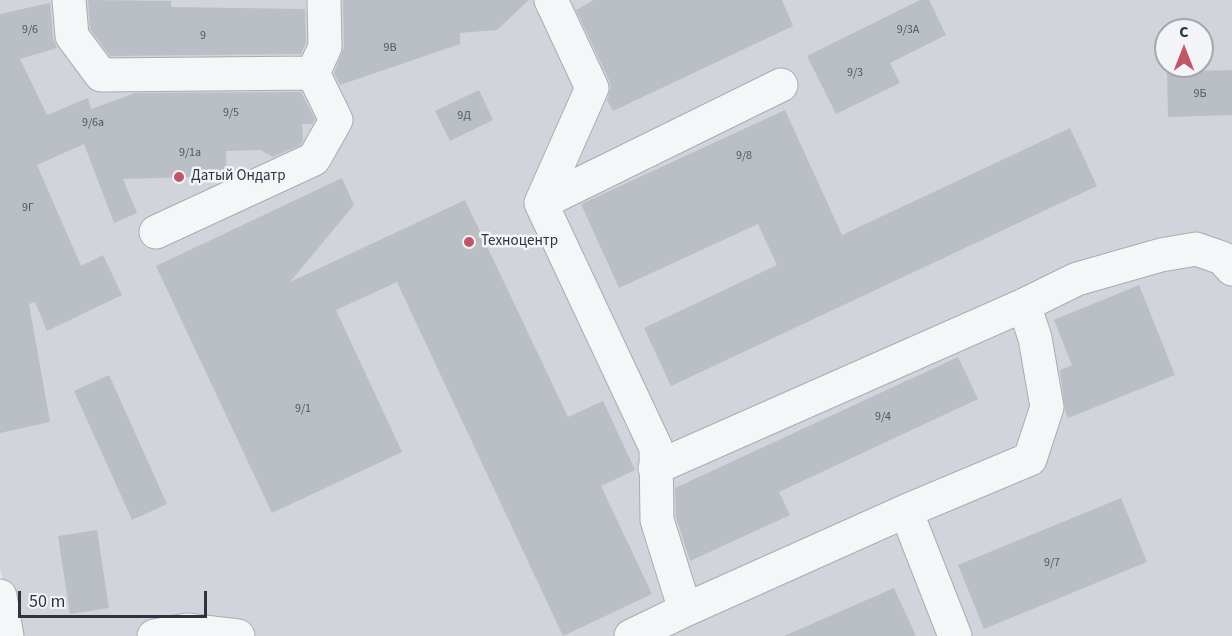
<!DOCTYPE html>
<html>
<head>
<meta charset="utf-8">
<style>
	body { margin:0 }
	#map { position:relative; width:1232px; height:636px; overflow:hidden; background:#e2e5e9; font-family:"Source Sans 3",sans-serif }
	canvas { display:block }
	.north { position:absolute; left:1154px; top:18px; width:60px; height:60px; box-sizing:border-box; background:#f2f4f7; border:2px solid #a3a7ad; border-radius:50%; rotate:0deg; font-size:16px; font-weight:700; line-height:24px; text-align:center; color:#2c343f }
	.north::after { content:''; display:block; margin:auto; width:21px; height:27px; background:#bf5769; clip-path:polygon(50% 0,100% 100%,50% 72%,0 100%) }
	.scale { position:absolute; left:18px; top:591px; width:189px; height:27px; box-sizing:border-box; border:3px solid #2c343f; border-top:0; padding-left:8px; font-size:18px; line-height:21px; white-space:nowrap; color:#2c343f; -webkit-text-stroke:4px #f2f4f7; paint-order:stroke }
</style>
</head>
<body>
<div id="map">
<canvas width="1232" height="636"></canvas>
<div class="north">С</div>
<div class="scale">50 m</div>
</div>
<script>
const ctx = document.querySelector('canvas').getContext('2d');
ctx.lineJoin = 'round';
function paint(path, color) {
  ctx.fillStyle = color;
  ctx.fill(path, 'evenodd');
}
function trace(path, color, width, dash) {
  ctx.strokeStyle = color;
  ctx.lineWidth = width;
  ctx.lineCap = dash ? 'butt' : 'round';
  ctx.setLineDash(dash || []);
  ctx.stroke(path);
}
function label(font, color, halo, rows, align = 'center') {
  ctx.font = font + ' "Source Sans 3",sans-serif';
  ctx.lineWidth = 5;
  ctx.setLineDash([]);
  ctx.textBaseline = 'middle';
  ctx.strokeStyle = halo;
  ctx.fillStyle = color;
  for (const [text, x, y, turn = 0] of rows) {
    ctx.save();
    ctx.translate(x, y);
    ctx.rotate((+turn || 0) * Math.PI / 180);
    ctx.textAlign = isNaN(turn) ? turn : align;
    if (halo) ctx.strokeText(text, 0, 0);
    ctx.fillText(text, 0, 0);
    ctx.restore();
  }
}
const built = new Path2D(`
	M0,0H1232V636H14L0,567ZM1166,30H1202V66H1166Z`);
const building = new Path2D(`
	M88,0L171,1V7L305,9L306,43L301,54L110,56L90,29Z
	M343,0H529L497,30L460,33V44L340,85L334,73L344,47Z
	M594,0H782L793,26L613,111L607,100L611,88L609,80L576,10Z
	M920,0H929L946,35L890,63L900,83L836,114L807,56Z
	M50,3L53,38L57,48L20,59L47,115L88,98L91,109L135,93L301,92L315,119L312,124H302L303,140L301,145L273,157L260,150L226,151L227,176L123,179L137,213L114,223L84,144L37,165L81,266L103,255L122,295L47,331L35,302L29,304L50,422L0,433V14Z
	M1232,70V115L1168,117L1167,72Z
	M479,90L493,120L450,141L435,111Z
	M785,110L842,235L1070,128L1097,186L671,386L644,328L777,265L758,224L619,288L581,204Z
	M342,178L354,205L290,282L465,200L568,417L603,401L635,470L601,486L652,594L563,636L397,282L336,310L402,452L272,513L156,266Z
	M1139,285L1175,375L1068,418L1065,410L1060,370L1072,365L1054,320Z
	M958,357L978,399L779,492L790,515L690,561L676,517L675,488Z
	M109,375L167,504L132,520L74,391Z
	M1121,498L1147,562L984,629L958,565Z
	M97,530L109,608L70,614L58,536Z
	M894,588L916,636H784Z`);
const minor = new Path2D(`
	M69,0L72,36L101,75L313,73L325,47L324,0
	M551,0L592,88L541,203L656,448L657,520L685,610L631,636
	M541,203L781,85
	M156,232L314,159L336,120L313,73
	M655,468L1024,305L1077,279L1161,255L1196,249L1222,258L1232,269
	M906,511L955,636
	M0,596L7,636
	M685,610L906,511L1030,459L1047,407L1035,338L1024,305
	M154,636L187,630L238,636`);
const markers = [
	[179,177,6,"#bf5769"],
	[469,242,6,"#bf5769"]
];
const numberNames = [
	["9/6",30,30],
	["9/3А",908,30],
	["9",203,36],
	["9В",390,48],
	["9/3",855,73],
	["9Б",1200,94],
	["9/5",231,113],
	["9Д",464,116],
	["9/6а",93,123],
	["9/1а",190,153],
	["9/8",744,156],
	["9Г",28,208],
	["9/1",303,409],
	["9/4",883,417],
	["9/7",1052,563]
];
const poiNames = [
	["Датый Ондатр",191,177],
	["Техноцентр",481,242]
];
paint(built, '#d1d4db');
paint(building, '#babfc5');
trace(minor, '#a8acb3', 35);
trace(minor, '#f5f6f8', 33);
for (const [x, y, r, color] of markers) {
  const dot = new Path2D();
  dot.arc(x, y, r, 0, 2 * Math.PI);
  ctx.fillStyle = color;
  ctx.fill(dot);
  trace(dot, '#f2f4f7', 2);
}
label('12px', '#505760', null, numberNames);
label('15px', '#2c343f', '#f2f4f7', poiNames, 'left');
</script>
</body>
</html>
